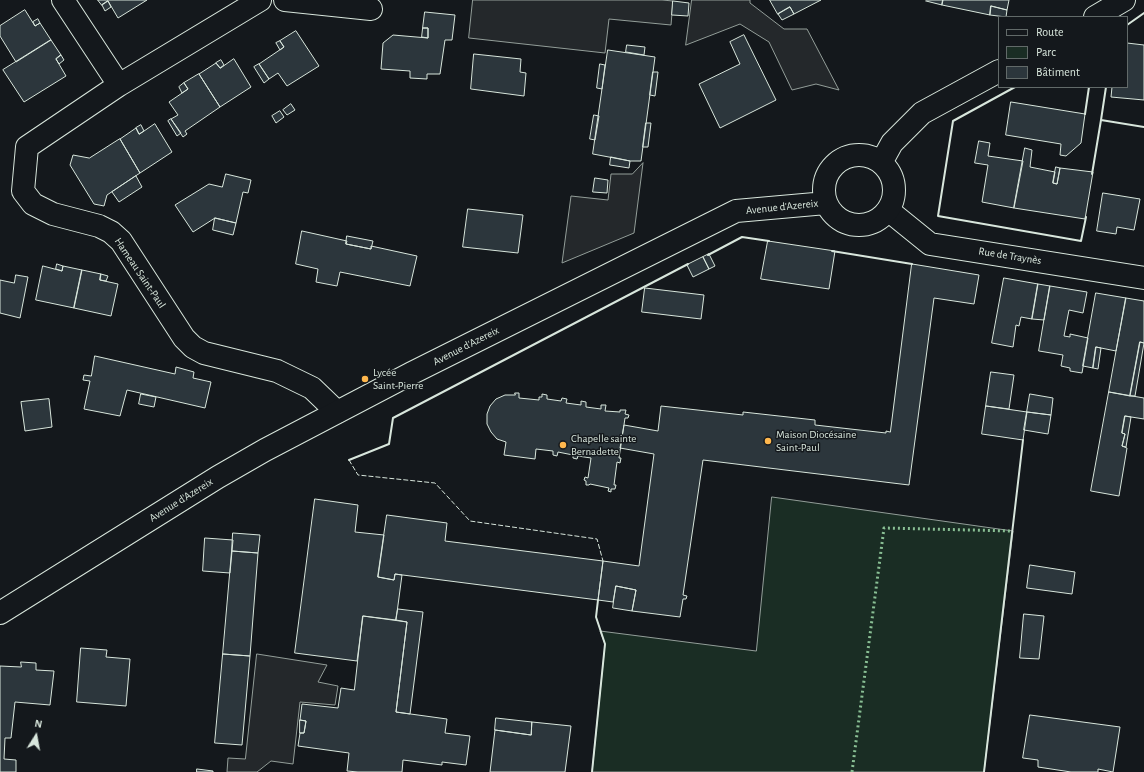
<!DOCTYPE html>
<html>
<head>
<meta charset="utf-8">
<style>
	body { margin:0 }
	#map { position:relative; width:1144px; height:772px; overflow:hidden; background:#14181c; font-family:"Alegreya Sans",sans-serif }
	canvas { display:block }
	.legend { position:absolute; left:998px; top:16px; width:130px; height:72px; box-sizing:border-box; background:#14181c; border:1px solid #626a69; margin:0; padding:5px 7px; list-style:none; font-size:12px; color:#d8e6dc }
	.legend li { display:flex; align-items:center; gap:8px; height:20px }
	.legend b { width:20px; border:1px solid #626a69 }
	.north { position:absolute; left:16px; top:716px; width:40px; height:40px; -webkit-text-stroke:3px #14181c; paint-order:stroke; rotate:11deg; font-size:11px; font-weight:700; line-height:16px; text-align:center; color:#d8e6dc }
	.north::after { content:''; display:block; margin:auto; width:14px; height:18px; background:#d8e6dc; clip-path:polygon(50% 0,100% 100%,50% 72%,0 100%) }
</style>
</head>
<body>
<div id="map">
<canvas width="1144" height="772"></canvas>
<ul class="legend">
<li><b style="height:5px;background:#14181c"></b>Route</li>
<li><b style="height:11px;background:#1a2d24"></b>Parc</li>
<li><b style="height:11px;background:#2c363c"></b>Bâtiment</li>
</ul>
<div class="north">N</div>
</div>
<script>
const ctx = document.querySelector('canvas').getContext('2d');
ctx.lineJoin = 'round';
function paint(path, color) {
  ctx.fillStyle = color;
  ctx.fill(path, 'evenodd');
}
function trace(path, color, width, dash) {
  ctx.strokeStyle = color;
  ctx.lineWidth = width;
  ctx.lineCap = dash ? 'butt' : 'round';
  ctx.setLineDash(dash || []);
  ctx.stroke(path);
}
function label(font, color, halo, rows, align = 'center') {
  ctx.font = font + ' "Alegreya Sans",sans-serif';
  ctx.lineWidth = 3;
  ctx.setLineDash([]);
  ctx.textBaseline = 'middle';
  ctx.strokeStyle = halo;
  ctx.fillStyle = color;
  for (const [text, x, y, turn = 0] of rows) {
    ctx.save();
    ctx.translate(x, y);
    ctx.rotate((+turn || 0) * Math.PI / 180);
    ctx.textAlign = isNaN(turn) ? turn : align;
    if (halo) ctx.strokeText(text, 0, 0);
    ctx.fillText(text, 0, 0);
    ctx.restore();
  }
}
const green = new Path2D(`
	M772,497L1013,531L984,772H592L605,644L600,631L756,651Z`);
const parking = new Path2D(`
	M473,0H662L673,1L671,25L609,19L605,53L469,38Z
	M692,0H750V3L784,29H807L839,90L816,84L792,90L769,42L740,24L686,45Z
	M643,163L634,233L562,263L571,196L608,200L611,174H632Z
	M257,654L327,665L318,682L338,686L335,705L300,702L293,764L271,761L257,772H227L228,758L245,759Z`);
const building = new Path2D(`
	M98,0H147L118,18L108,1L102,5Z
	M770,0H821L794,14L790,7L778,14Z
	M927,0H943L942,5L926,1Z
	M943,0H1009L1007,10L991,6L990,15L942,5Z
	M108,1L111,7L105,11L102,5Z
	M673,1L689,3L688,16L672,15Z
	M991,6L1007,10L1006,17L990,15Z
	M790,7L794,14L782,20L778,14Z
	M25,10L35,26L40,23L51,40L16,62L0,36V26Z
	M425,12L455,15L452,40H445L440,74H427V79L410,78V71L381,69L383,43L393,35L428,38V28H423Z
	M38,19L40,23L35,26L33,22Z
	M423,28H428V38L422,37Z
	M296,31L319,66L287,86L278,73L269,79L259,64L284,47L280,41Z
	M744,35L776,100L720,128L699,84L740,64L730,42Z
	M51,40L61,55L56,59L66,76L24,102L3,70Z
	M280,41L284,47L280,50L276,43Z
	M1127,43L1144,45V100L1111,97L1112,87H1127Z
	M627,45L645,47L644,55L626,52Z
	M608,50L655,57L641,161H630L593,154Z
	M474,54L521,59L520,72L526,73L524,96L471,89Z
	M61,55L64,60L59,64L56,59Z
	M234,59L251,87L220,107L199,74L216,63L220,68Z
	M221,60L224,65L220,68L216,63Z
	M259,64L269,79L264,83L254,67Z
	M600,64L605,65L602,89L597,88Z
	M653,72H658L655,96L650,95Z
	M199,74L220,107L185,131L187,134L183,137L171,119L178,115L169,102L188,89L184,83Z
	M184,83L188,89L182,93L179,87Z
	M1011,102L1085,114L1081,143L1066,156L1060,155L1061,144L1006,135Z
	M291,104L295,110L287,115L283,110Z
	M280,111L284,117L276,123L272,116Z
	M594,115L599,116L595,140L590,139Z
	M171,119L181,133L177,136L168,121Z
	M646,123H651L648,147H643Z
	M155,124L172,152L140,173L120,139L136,128L139,134Z
	M141,125L144,131L139,134L136,128Z
	M120,139L140,173L107,195L104,206L94,204L70,165L73,155L89,158Z
	M979,141L990,143L988,156L1023,161L1014,208L982,202L988,165L975,163Z
	M1025,148L1032,150L1030,167L1055,172L1053,183L1057,184L1060,168L1093,172L1085,219L1014,208Z
	M611,157L630,161L629,168L610,165Z
	M1056,167L1060,168L1057,184L1053,183Z
	M226,174L251,180L248,193L243,192L236,223L215,218L193,232L175,205L209,184L222,187Z
	M136,176L142,187L119,202L112,192Z
	M595,178L608,180L607,193L593,192Z
	M1103,193L1140,199L1134,230L1117,227L1116,234L1097,231Z
	M468,209L523,215L518,253L463,247Z
	M215,218L236,223L233,235L213,230Z
	M302,231L347,241L346,244L371,249V246L417,256L410,286L340,272L337,286L316,282L318,269L296,264Z
	M347,236L373,241L371,249L346,244Z
	M768,241L835,251L829,289L761,279Z
	M709,254L715,266L709,269L703,257Z
	M703,257L709,269L693,277L687,265Z
	M57,264L63,266L62,271L56,269Z
	M912,264L979,275L974,304L934,298L909,485L703,460L683,595L687,596L686,599H683L680,617L632,611L636,590L616,586L613,602L598,600L603,561L639,566L654,454L620,448L624,425L658,431L661,406L743,415V412L815,420V425L886,433V431L890,432Z
	M43,266L62,271L63,266L82,270L74,308L36,300Z
	M82,270L101,274L100,280L118,284L111,316L74,308Z
	M101,274L108,276L106,281L100,280Z
	M16,275L28,277L20,318L0,313V280L14,283Z
	M1004,278L1038,284L1032,319L1021,317L1019,326L1016,325L1013,347L992,343Z
	M1038,284L1050,286L1044,320L1032,319Z
	M1050,286L1087,292L1083,313L1069,310L1064,336L1070,337V334L1088,338L1082,373L1070,371V368L1061,366L1063,355L1039,351Z
	M645,288L704,295L701,319L642,312Z
	M1096,293L1126,298L1116,351L1096,347L1093,368L1083,366Z
	M1126,298L1144,301V343L1140,342L1130,396L1109,392Z
	M1140,342L1144,343L1135,396H1130Z
	M1096,347L1101,348L1098,369L1093,368Z
	M95,356L175,374L176,367L194,372L193,378L211,382L205,408L127,390L120,416L84,409L90,381L83,380L84,375L91,376Z
	M991,372L1014,375L1009,409L986,406Z
	M1109,392L1144,398V419L1125,416L1122,433L1125,434L1122,446L1127,448L1119,496L1091,491Z
	M515,393H519V398L539,400V397H542V394L547,395V399L561,401L562,398L567,399L566,403L581,405V401L586,402V407L601,409V405H606L605,411L620,412V410H626L625,414L629,415L628,418H625L619,458H621L620,463L617,462L614,485H616L615,489H611V492L608,491L609,488L590,484L589,485H586V481L584,480L585,477L588,478L591,458L578,456L577,459L573,458V455L558,452L557,456L553,455V451L536,449L535,459L504,455L506,442L497,439L491,432L487,424V414L490,406L496,399L505,395H515Z
	M141,394L156,397L154,407L139,404Z
	M1030,394L1053,398L1051,415L1027,412Z
	M49,399L52,427L25,431L21,402Z
	M986,406L1027,412L1023,440L982,434Z
	M1027,412L1051,415L1048,434L1024,430Z
	M1125,416L1131,417L1126,447L1122,446L1125,434L1122,433Z
	M315,499L358,505L355,532L384,535L378,577L394,580L395,574L402,575L396,620L363,616L357,661L295,653Z
	M387,515L447,523L445,541L603,561L598,600L395,574L394,580L378,577Z
	M233,533L260,535L258,553L232,551Z
	M205,538L233,540L230,573L203,571Z
	M232,551L258,553L250,656L223,654Z
	M1030,565L1075,572L1072,594L1027,588Z
	M616,586L636,590L632,611L613,608Z
	M398,609L423,612L410,714L396,712L407,622L396,620Z
	M1024,614L1044,616L1039,659L1020,658Z
	M363,616L407,622L396,712L447,719L445,733L470,736L466,765L442,762V765L403,760L402,772H358L347,771L349,753L298,746L300,733H304L306,721L300,720L302,704L338,708L341,688L354,690Z
	M81,648L107,650L106,657L130,659L126,706L77,702Z
	M223,654L250,656L242,745L215,743Z
	M21,662L36,663V670L54,671L50,705L15,702L11,738H5L4,759L16,760V772H0V666L21,667Z
	M1030,715L1120,727L1113,772L1098,769V772H1071L1038,767V760L1023,758Z
	M496,718L532,722L531,735L495,730Z
	M300,720L306,721L304,733H300Z
	M532,722L571,726L565,772H490L495,730L531,735Z
	M197,769L213,771V772H197Z`);
const minor = new Path2D(`
	M63,0L119,85
	M260,0L119,85L27,147L23,191L33,204L53,214L99,226L111,232L121,241L184,338L193,347L204,353L277,371L312,388L337,412
	M285,0L371,9
	M888,210L930,244L1144,278`);
const tertiary = new Path2D(`
	M1095,17L1124,0
	M824 190a35 35 0 1 1 70 0a35 35 0 1 1-70 0Z
	M881,163L892,143L922,113L999,71
	M0,613L218,477L265,450L412,373L736,211L826,203`);
const hedge = new Path2D(`
	M852,772L884,528L1013,531`);
const fence = new Path2D(`
	M349,460L358,475L435,483L470,521L597,539L603,561`);
const wall = new Path2D(`
	M1127,25L1144,13
	M1015,87L953,121L938,216L1081,241L1086,217
	M1085,114L1089,87
	M1101,120L1106,87
	M1092,174L1101,120L1144,127
	M832,251L912,264
	M708,255L742,237L769,241
	M349,460L389,444L393,418L688,264
	M592,772L605,644L596,617L598,600
	M984,772L1023,440`);
const markers = [
	[365,379,4,"#ffb74d"],
	[768,441,4,"#ffb74d"],
	[563,445,4,"#ffb74d"]
];
const streetNames = [
	["Avenue d'Azereix",782,207,-6],
	["Rue de Traynès",1010,256,9],
	["Hameau Saint-Paul",140,273,56],
	["Avenue d'Azereix",466,346,-27],
	["Avenue d'Azereix",181,500,-32]
];
const poiNames = [
	["Lycée",373,373],
	["Saint-Pierre",373,386],
	["Maison Diocésaine",776,435],
	["Saint-Paul",776,448],
	["Chapelle sainte",571,439],
	["Bernadette",571,452]
];
paint(green, '#1a2d24');
trace(green, '#939e99', 1);
paint(parking, '#24282b');
trace(parking, '#939e99', 1);
paint(building, '#2c363c');
trace(building, '#d8e6dc', 1);
trace(minor, '#d8e6dc', 24);
trace(tertiary, '#d8e6dc', 24);
trace(minor, '#14181c', 22);
trace(tertiary, '#14181c', 22);
trace(hedge, '#8ac095', 3, [2, 3]);
trace(fence, '#d8e6dc', 1, [5, 2]);
trace(wall, '#d8e6dc', 2);
for (const [x, y, r, color] of markers) {
  const dot = new Path2D();
  dot.arc(x, y, r, 0, 2 * Math.PI);
  ctx.fillStyle = color;
  ctx.fill(dot);
  trace(dot, '#14181c', 1.5);
}
label('11px', '#d8e6dc', '#14181c', streetNames);
label('11px', '#d8e6dc', '#14181c', poiNames, 'left');
</script>
</body>
</html>
